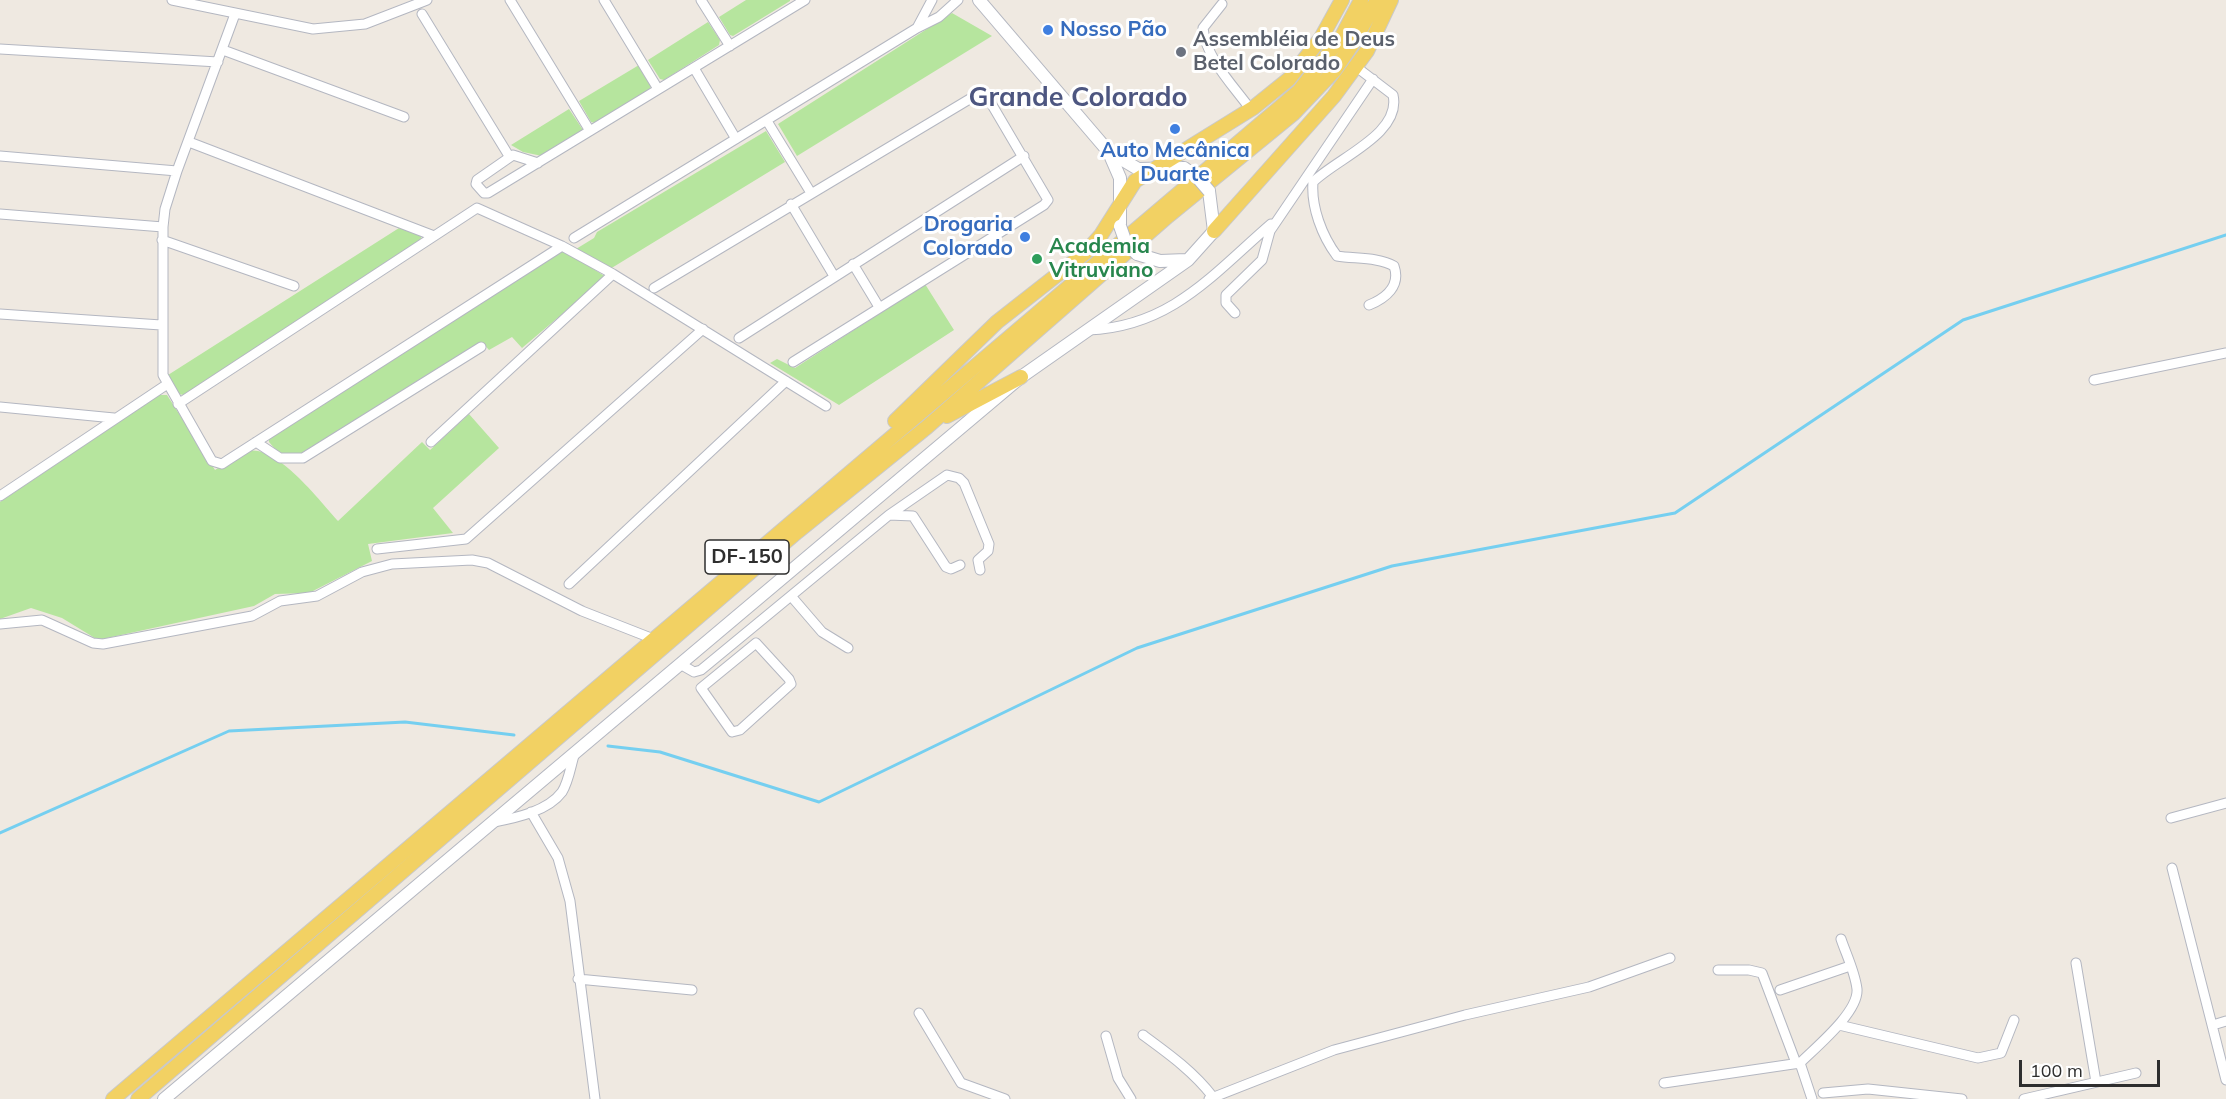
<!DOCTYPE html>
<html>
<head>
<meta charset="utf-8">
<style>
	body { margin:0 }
	#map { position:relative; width:2226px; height:1099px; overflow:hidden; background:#efe9e1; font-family:Mulish,sans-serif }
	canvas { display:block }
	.scale { position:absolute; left:2019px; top:1060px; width:141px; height:27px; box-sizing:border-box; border:3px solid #2e2e2e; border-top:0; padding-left:8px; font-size:18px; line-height:21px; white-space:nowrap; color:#2e2e2e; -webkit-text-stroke:4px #fff; paint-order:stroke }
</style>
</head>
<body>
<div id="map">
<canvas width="2226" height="1099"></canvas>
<div class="scale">100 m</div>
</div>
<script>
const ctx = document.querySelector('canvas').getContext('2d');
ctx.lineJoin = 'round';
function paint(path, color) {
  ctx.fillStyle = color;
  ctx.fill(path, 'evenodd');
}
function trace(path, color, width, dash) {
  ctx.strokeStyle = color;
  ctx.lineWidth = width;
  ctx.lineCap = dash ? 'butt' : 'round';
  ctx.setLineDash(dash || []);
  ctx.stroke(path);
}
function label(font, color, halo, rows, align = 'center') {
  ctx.font = font + ' Mulish,sans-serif';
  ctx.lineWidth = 6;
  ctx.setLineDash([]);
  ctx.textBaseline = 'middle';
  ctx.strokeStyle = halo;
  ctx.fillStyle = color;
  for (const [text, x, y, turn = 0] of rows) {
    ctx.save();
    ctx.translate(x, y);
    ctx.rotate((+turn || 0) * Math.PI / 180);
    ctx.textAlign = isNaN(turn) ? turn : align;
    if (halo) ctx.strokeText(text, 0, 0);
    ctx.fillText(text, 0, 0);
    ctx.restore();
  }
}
const green = new Path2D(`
	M746,0H790V1L733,36L730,35L719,17Z
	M952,13L992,36L797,156L778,124Z
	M708,22L720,40L719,45L664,80L660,79L648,60Z
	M639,65L651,85L650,89L595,123L591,122L579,101Z
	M569,109L583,130L542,156L523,152L511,145Z
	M766,131L785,162L610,269L576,249L594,238L597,232Z
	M399,228L420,234L422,240L184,395L178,394L168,375Z
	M560,251L567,252L606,277L522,348L512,337L489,350L482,342L300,454C284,456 279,454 269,442V436Z
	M925,284L954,330L839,405L770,363L777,359L795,368Z
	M159,395H167L215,470C225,464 237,454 248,451C277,445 320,501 338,521L422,442L430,450L469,414L499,448L433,508L453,533L368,544L372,561L309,593L275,594L254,606L98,640L62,618L31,608L0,619V502Z`);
const stream = new Path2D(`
	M608,746L660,752L819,802L1137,648L1392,566L1675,513L1963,320L2226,235
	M0,833L229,731L405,722L514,735`);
const street = new Path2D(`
	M172,0L313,29L365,24L427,0
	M510,0L590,131
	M604,0L658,89
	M701,0L730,46
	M1222,4L1203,28C1206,59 1233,85 1251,110
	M235,14L177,171L165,209L163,227V375L212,461L222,464L228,460L562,246
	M422,14L509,156
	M917,28L932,0
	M0,49L218,62
	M223,50L404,117
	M1355,66L1393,95C1402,134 1337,158 1313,182C1311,207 1322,236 1337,256C1355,259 1378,257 1394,266C1401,286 1386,298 1369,305
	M694,68L736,139
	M767,121L811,193
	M189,142L434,236
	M0,156L177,171
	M538,163L513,155L477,180L476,184L484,193H488L805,0
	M791,204L834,276
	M0,214L163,227
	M574,238L917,28L939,17L958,0
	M162,240L294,286
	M853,264L879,307
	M654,288L978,94L985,93L1048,200L1044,205L793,362
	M1235,313L1226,303V295L1262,260L1270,231L1373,79
	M0,314L161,325
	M1088,330C1171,327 1213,274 1271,224
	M739,338L1024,156
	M2094,380L2226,353
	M178,404L477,208L562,246L613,274L826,406
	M0,407L114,418
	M256,442L280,458H303L481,347
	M431,442L613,274
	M0,496L166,385
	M889,515L913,516L946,567L951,569L960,565
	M377,549L466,539L703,329
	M569,584L786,381
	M791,596L822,632L848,648
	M0,624L42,620L93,643L103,644L252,616L280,601L317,596L362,572L392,564L472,560L488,563L582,611L651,638
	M756,643L789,679L791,684L740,730L732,732L701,688Z
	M680,664L694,672L701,670L889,515L947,475L959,478L964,483L989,544L988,551L978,560L980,570
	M531,812L558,858L570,901L595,1099
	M2171,818L2226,803
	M494,822C516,818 548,811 562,792C569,781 571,764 575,752
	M2172,868L2226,1080
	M2076,963L2096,1082
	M1718,970H1749L1762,973L1796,1063
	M578,979L692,990
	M1780,990L1850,966
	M919,1013L961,1083L1005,1099
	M1839,1025L1978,1058L2001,1053L2014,1020
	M2213,1025L2226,1021
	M1143,1035C1169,1054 1194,1072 1213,1097
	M1106,1036L1118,1078L1131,1099
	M1664,1083L1800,1063
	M1823,1093L1868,1089L1962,1099
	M1209,1099L1334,1050L1465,1015L1589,987L1670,958
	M1812,1099L1800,1063C1816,1047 1859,1012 1857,989C1855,972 1846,954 1841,939
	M2024,1099L2136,1073`);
const secondary = new Path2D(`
	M979,0L1108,151L1138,169L1184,168
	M1110,155L1120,178V226
	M1137,254L1160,261L1186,260
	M164,1099L1021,377L1188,260L1214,231L1209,191`);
const primary = new Path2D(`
	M1214,231L1334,96L1367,51L1391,0
	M947,416L1021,377
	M895,421L997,322L1085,253L1101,235L1135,181L1253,108L1289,79L1321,38L1342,0
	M113,1099L1299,91L1342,36L1361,0
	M138,1099L797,532L927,427L1168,216L1294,113L1334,71L1353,43L1377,0`);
const secondaryBridge = new Path2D(`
	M1184,168L1197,177L1209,191
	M1120,226L1126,243L1137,254`);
const markers = [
	[1048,30,6,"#3f7fe0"],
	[1181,52,6,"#6b7280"],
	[1175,129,6,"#3f7fe0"],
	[1025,237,6,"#3f7fe0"],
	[1037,259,6,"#2e9e5b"]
];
const shields = [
	[747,557,84]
];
const shieldNames = [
	["DF-150",747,557]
];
const shopNames = [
	["Nosso Pão",1060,30],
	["Auto Mecânica",1175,151,"center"],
	["Duarte",1175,175,"center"],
	["Drogaria",1013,225,"right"],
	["Colorado",1013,249,"right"]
];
const worshipNames = [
	["Assembléia de Deus",1193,40],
	["Betel Colorado",1193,64]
];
const leisureNames = [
	["Academia",1049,247],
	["Vitruviano",1049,271]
];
const districtNames = [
	["Grande Colorado",1078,98]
];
paint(green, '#b6e59e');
trace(stream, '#75cff0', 3);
trace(street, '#b4b7c1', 11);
trace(secondary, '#b4b7c1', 14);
trace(primary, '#c9c9c9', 16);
trace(street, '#fff', 9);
trace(secondary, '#fff', 12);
trace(primary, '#f2d163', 14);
trace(secondaryBridge, '#b4b7c1', 14, []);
trace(secondaryBridge, '#fff', 12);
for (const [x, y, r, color] of markers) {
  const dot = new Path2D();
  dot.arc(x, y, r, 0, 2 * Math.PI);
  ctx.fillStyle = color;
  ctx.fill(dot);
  trace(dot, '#fff', 2);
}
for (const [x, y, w] of shields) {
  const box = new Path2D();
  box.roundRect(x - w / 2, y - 17, w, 34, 4.5);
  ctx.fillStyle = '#fff';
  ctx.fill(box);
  trace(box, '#2e2e2e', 1.5);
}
label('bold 20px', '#2e2e2e', null, shieldNames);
label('bold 21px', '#366cbe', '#fff', shopNames, 'left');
label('bold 21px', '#5b616d', '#fff', worshipNames, 'left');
label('bold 21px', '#27864d', '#fff', leisureNames, 'left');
label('bold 27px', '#4d5680', '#fff', districtNames);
</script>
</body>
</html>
